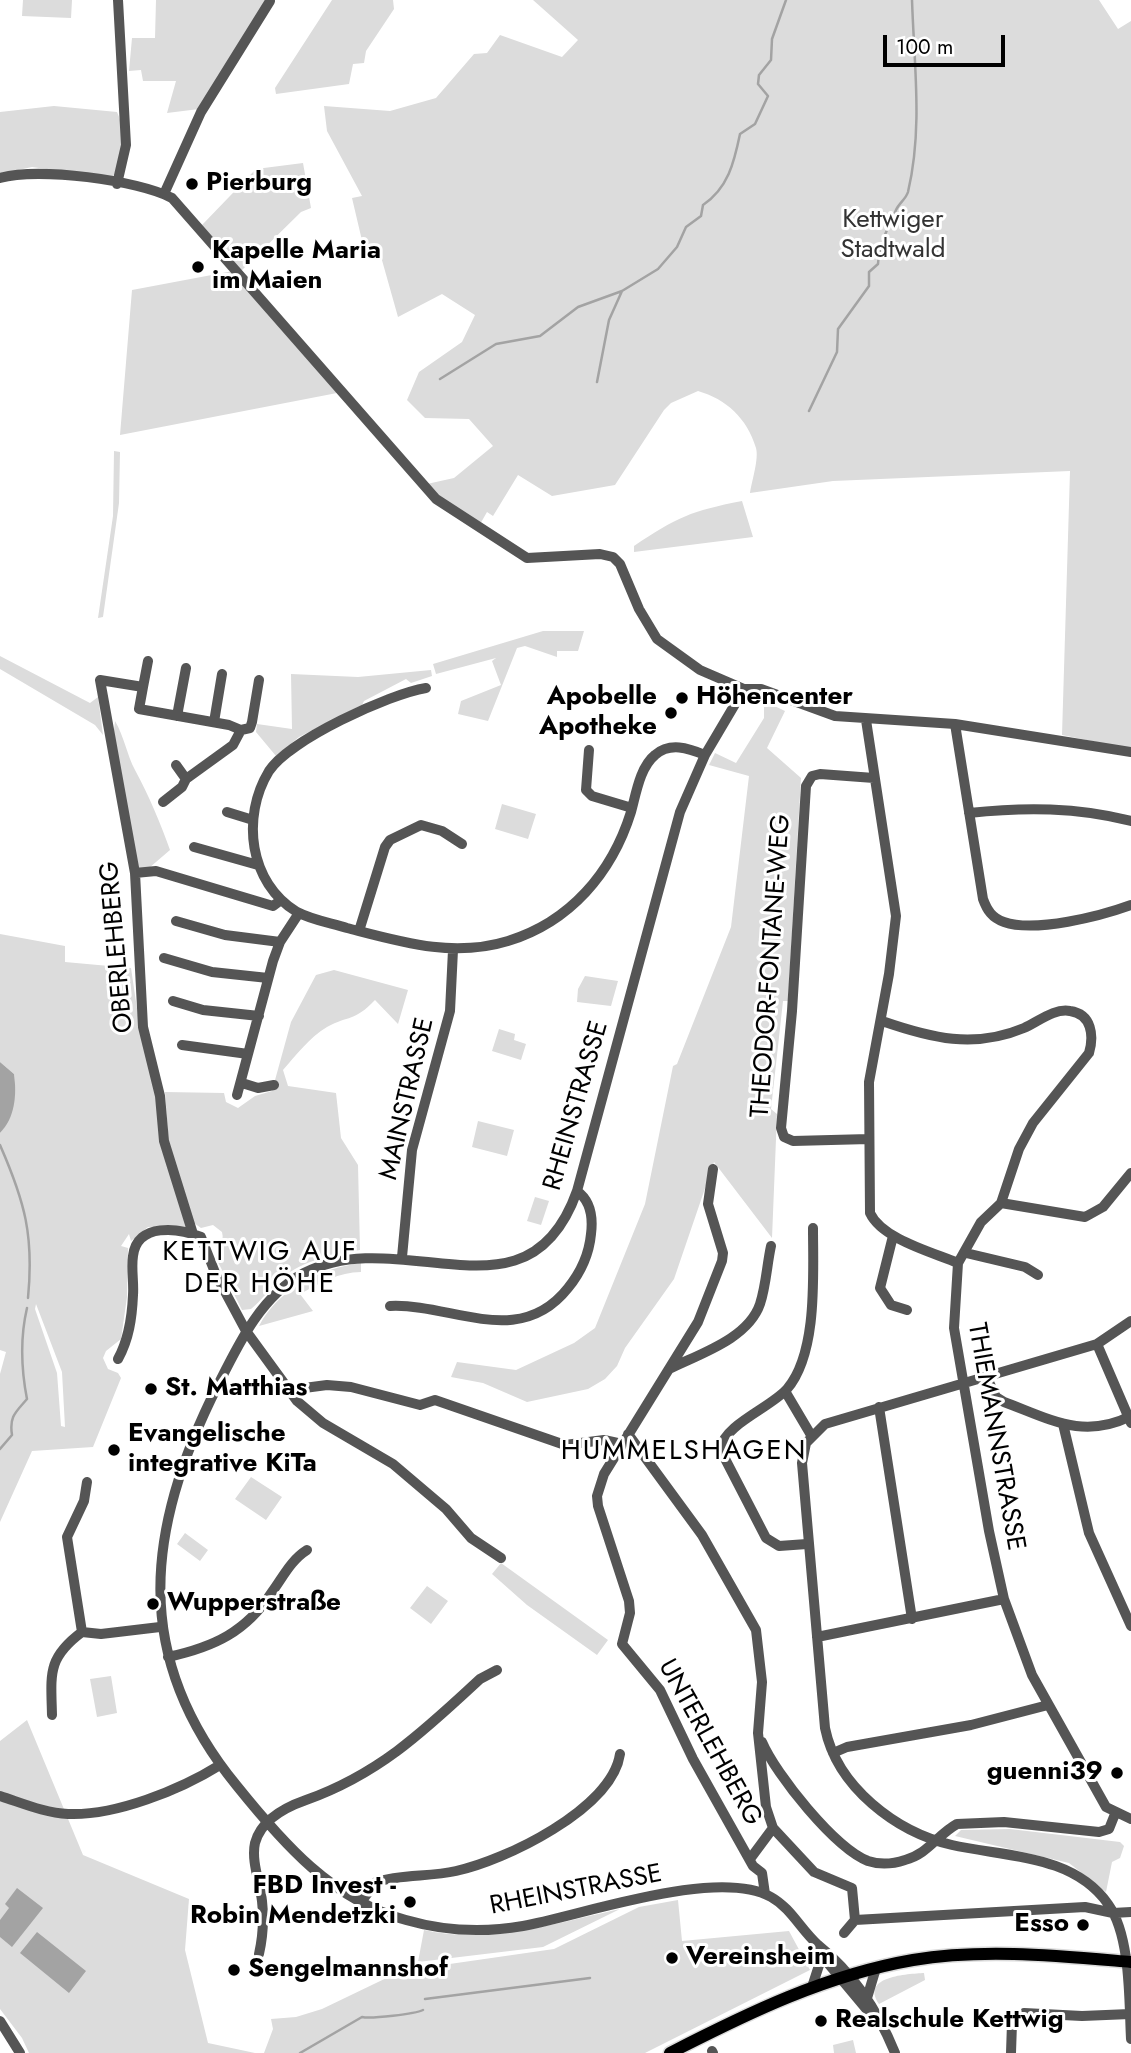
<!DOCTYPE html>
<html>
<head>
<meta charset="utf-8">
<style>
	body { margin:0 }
	#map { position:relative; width:1131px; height:2053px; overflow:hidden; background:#fff; font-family:Jost,sans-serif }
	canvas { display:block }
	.scale { position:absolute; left:883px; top:35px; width:122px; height:32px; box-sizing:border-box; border:4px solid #000; border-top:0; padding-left:9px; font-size:21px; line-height:24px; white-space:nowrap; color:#000; -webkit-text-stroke:5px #fff; paint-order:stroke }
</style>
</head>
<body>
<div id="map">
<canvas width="1131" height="2053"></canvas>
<div class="scale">100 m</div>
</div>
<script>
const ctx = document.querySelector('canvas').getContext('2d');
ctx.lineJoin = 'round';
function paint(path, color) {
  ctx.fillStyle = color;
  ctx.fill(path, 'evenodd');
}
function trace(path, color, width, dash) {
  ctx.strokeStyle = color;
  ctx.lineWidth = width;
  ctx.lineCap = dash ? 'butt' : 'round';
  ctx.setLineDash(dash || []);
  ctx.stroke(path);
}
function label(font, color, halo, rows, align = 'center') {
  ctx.font = font + ' Jost,sans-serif';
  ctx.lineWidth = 6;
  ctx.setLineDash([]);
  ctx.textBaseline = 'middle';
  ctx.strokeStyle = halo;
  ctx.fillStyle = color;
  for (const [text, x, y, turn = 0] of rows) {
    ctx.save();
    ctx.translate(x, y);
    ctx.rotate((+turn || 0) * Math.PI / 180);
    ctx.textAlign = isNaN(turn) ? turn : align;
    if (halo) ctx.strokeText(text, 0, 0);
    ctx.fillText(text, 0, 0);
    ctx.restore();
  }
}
const green = new Path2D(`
	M23,0H72L71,18L22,16Z
	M156,0H268L199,109L167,113L176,81H143L141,70L129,71L132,38H155Z
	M332,0H393L394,9L366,51L364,63L353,64L349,84L276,94L275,88Z
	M533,0H1099L1118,29L1131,21V749L1062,735L1070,471L833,481L750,493C752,480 759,459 756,448C747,418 726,399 698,391L671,403L664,410L615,485L552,496L518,475L493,516L487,512L479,526L444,504L427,484L454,478L493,446L469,419L425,418L407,400L419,372L462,342L475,315L442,294L398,317L378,246L364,249L352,198L362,196L327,131L324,106L390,111L436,98L474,54L487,53L500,35L562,57L578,40Z
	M54,106L117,112C126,131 127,163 111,178L32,167L0,174V112Z
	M303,163L311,208L301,212L240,272L202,225L256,169Z
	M233,271L337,393L120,435L132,290Z
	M114,451L120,452L119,503L103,617L98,618L113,516Z
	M742,501L753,537L634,552V546C677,517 691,511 742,501Z
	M543,631H584L578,651H557V657L525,646L517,648L488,721L458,714L461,701L501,685L492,661L496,658L436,674L433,664Z
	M0,656L90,703L98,697L103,735L95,725L0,669Z
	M431,670L432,676L411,683L406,679L364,701L362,705L299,737L276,756L256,732L257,724L292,729L291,674L358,677Z
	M764,701L785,711L767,748L801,778L788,1001H783L771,1109L777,1114L772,1238L714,1162L674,1279L625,1348L617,1366L605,1379L588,1389L527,1402L483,1383L451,1377L457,1362L516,1370L574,1343L595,1328L645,1204L673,1066L677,1064L731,927L749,776L709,765L715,753L736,763L764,718Z
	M115,721C124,736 127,755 135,770C149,796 160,822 170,850L149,868L139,869L113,739Z
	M502,804L536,814L528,839L495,829Z
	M0,934L65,946V962L131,968L140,1029L187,1226L148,1227L131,1241L129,1234L121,1246L128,1248L127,1297L121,1339L106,1351L103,1358L108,1369L118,1373L121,1378L93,1447L32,1451L0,1522V1374L6,1352L0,1350V1133C13,1118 17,1094 14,1074L0,1062ZM36,1304L62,1372L65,1427L61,1426L57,1373L35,1309Z
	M334,970L408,990L398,1024L375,1000C354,1022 349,1015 327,1027C309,1038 297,1054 283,1070L288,1086L336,1093L341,1138L358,1165L360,1250C334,1254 304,1260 282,1278C271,1287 262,1300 251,1309L242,1310L217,1260C217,1249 225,1243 222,1232L213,1225L201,1228L194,1223L169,1145L165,1092L224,1093L226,1102L238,1108L255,1096L272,1091L291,1022L316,975Z
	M585,976L618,981L611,1006L577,1002L578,989Z
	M499,1029L515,1034L514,1040L526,1044L521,1060L492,1051Z
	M478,1121L514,1130L507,1156L472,1147Z
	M535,1197L549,1201L541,1225L527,1221Z
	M361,1263V1272C339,1272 320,1283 300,1294L313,1311L259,1326C278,1289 321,1268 361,1263Z
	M251,1477L282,1497L266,1520L235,1499Z
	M185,1533L208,1550L200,1561L177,1544Z
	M501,1563L608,1640L597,1655L527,1605L492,1574Z
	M427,1586L448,1601L431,1624L410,1608Z
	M111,1676L117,1713L97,1717L90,1679Z
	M27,1720L83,1855L189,1899L185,1950L208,2043L255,2053H29L22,2038L0,2009V1741Z
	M1010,1829L1120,1842L1124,1846L1120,1858L1112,1862L1106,1892L1069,1863L955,1836L961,1830Z
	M678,1900L682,1941L789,1931L810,1970L645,2053H264L273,2029L271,2019L296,2017L322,2009L401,1971L554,1949L639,1907Z
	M620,1909L543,1947L418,1962L424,1930C489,1945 556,1923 620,1909Z
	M924,1973L925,1980L879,2004C860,1976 908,1974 924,1973Z
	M853,2040L856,2053H834L833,2045Z`);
const water = new Path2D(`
	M0,1062L14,1074C17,1095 15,1118 0,1133Z
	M17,1888L43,1908L12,1947L0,1937V1920L9,1908L5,1904Z
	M37,1932L86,1971L69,1993L20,1953Z`);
const stream = new Path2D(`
	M440,379L496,344L540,336L578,307L622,291L658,269L677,247L686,227L701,216L703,205C728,188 734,163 740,134L755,124L768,96L758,84L759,75L771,60L772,39L786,0
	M597,382L609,320L622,291
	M809,411L837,352L838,329L869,286V272L878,264C879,244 888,228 896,210C899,203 906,199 908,192C923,129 914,64 912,0
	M0,1145C25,1202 34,1236 28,1298
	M0,1449L12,1435C9,1416 16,1412 27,1399C21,1368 20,1338 27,1308
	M425,1999L590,1978
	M300,2053L362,2017C371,2019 415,2014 423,2010`);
const minor = new Path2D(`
	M0,178C38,167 138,180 172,198L436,499L527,558L600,554L613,557L620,564L639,609L657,639L700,670L744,689H761L835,716L955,724L1131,752
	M117,184L126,145L118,0
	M164,194L201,112L270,1
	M143,687L148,661
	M426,688C389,694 289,740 269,771C241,817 249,883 297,912C312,920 331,923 347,928C401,942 453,958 508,941C570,922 612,873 631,812C636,794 640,767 655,755C670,742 688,748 705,755
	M744,689L705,755L680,812L577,1191C528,1330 404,1222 304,1273C261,1296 239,1343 218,1385C146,1527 130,1656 237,1786C282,1842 333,1901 406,1920C444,1931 483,1933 523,1926C583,1915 717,1867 771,1897C791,1908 801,1930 818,1945C853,1973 878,2011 895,2053
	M177,716L186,668
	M866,720L896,916L889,974L869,1082L870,1213C882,1239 932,1252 958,1263
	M214,722L222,674
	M955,724L983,899C987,910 992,918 1004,922C1035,933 1101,916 1131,905
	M241,730L250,728L252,722L259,680
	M589,750L586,790L592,796L632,808
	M176,765L186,779
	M163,802L182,787L186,779L233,745L241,730L229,725L139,709L143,687L100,680L135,873L143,1027L160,1096L164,1141L193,1234
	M227,812L253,820
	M969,813C1024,807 1077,807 1131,821
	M194,847L258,865
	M135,873L156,871L273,906L281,900
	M176,921L225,935L280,942
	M359,931L385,847L390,840L421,825L442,831L462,844
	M164,958L212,972L268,978
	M173,1001L203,1010L259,1016
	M882,1021C931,1038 974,1049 1024,1028C1038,1022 1054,1008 1070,1011C1092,1014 1094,1036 1089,1053L1033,1123L1019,1149L1001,1203
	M182,1045L248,1054
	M242,1083L258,1088L274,1085
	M237,1095L273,961L280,942L299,913
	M869,1139L793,1141L784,1137L781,1128L792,1011L806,786L812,776L820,774L874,778
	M713,1169L708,1204L723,1253L722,1261L698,1322L604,1474L597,1496L598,1506L629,1601L630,1613L622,1644L660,1690L693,1759L753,1866L762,1873L765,1894
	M893,1236L880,1288L891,1305L907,1310
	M966,1253L1025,1267L1038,1275
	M402,1257L412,1150L450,1011L453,950
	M958,1263L954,1328L989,1531L1004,1599L1032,1675L1106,1807L1131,1819
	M958,1263L981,1222L1001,1203L1085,1217L1103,1207L1131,1173
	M390,1306C452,1303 519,1350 568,1288C581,1272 589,1255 591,1234C593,1218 591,1201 577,1191
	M1131,1321L1097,1344L825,1424L806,1443L802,1463L825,1728C837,1787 896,1832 952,1845C1005,1857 1073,1854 1108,1904C1131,1936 1129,2001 1131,2039
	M1097,1344L1131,1423
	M118,1359C129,1339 132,1318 133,1295C134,1282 131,1269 133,1256C137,1222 179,1228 201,1237L216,1275L246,1331L297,1401L323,1423L393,1464L446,1509L471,1538L501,1558
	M669,1369C699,1354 748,1339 760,1304C766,1286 767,1264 771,1246
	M986,1376L996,1397L1004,1402C1050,1419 1083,1440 1131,1416
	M289,1390L327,1385L351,1387L420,1405L435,1400L565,1445L604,1440L622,1444
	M785,1391L811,1435
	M879,1407L912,1619
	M1063,1424L1089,1533L1131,1626
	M628,1434L702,1535L756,1630L762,1682L758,1733L766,1807L773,1828L750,1859
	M807,1544L779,1546L766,1538L720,1449C725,1424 770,1408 787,1389C818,1353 813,1274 813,1228
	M82,1632L67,1537L84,1501L87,1482
	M817,1637L1004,1599
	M168,1657C214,1647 246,1632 272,1592C283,1577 291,1560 307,1550
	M52,1715C51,1674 47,1658 82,1632L101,1634L160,1627
	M762,1742C776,1775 835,1848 868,1861C880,1865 893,1864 905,1860C928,1854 937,1835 957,1824L1004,1822L1099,1832L1109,1829L1115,1814
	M833,1753L847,1747L971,1725L1048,1705
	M0,1796C22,1803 45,1813 68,1814C115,1816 180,1790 220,1765
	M773,1828L814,1872L852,1888L855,1920
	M361,1902L376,1882C401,1874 430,1877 456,1871C504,1861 612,1809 620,1754
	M844,1933L855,1920L1085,1907L1113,1913L1131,1912
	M817,1944L822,1956L873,2017
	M259,1954C263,1936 264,1919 262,1901C260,1883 251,1861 255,1843C261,1820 286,1807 306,1800C379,1774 424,1731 480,1679L497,1670
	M812,1987L822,1956
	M867,1998L876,1968
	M0,2021L20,2053
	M712,2051L713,2053
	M1011,2053L1012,2023L1024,2013L1082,2016L1130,2014`);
const major = new Path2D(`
	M670,2053C748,2013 826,1975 913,1960C984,1948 1060,1956 1131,1962`);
const markers = [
	[192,184,7,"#000"],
	[198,267,7,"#000"],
	[682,698,7,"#000"],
	[671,713,7,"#000"],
	[151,1389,7,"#000"],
	[114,1450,7,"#000"],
	[153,1604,7,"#000"],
	[1117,1773,7,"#000"],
	[410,1902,7,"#000"],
	[1083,1925,7,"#000"],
	[672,1958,7,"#000"],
	[234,1970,7,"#000"],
	[821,2021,7,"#000"]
];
const poiNames = [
	["Pierburg",206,184],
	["Kapelle Maria",212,252],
	["im Maien",212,282],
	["Apobelle",657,698,"right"],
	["Apotheke",657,728,"right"],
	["Höhencenter",696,698],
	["St. Matthias",165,1389],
	["Evangelische",128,1435],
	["integrative KiTa",128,1465],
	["Wupperstraße",167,1604],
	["guenni39",1103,1773,"right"],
	["FBD Invest -",396,1887,"right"],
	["Robin Mendetzki",396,1917,"right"],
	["Esso",1069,1925,"right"],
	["Vereinsheim",686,1958],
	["Sengelmannshof",248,1970],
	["Realschule Kettwig",835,2021]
];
const parkNames = [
	["Kettwiger",893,221],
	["Stadtwald",893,251]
];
const streetNames = [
	["OBERLEHBERG",118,947,-95],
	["THEODOR-FONTANE-WEG",772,966,-86],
	["MAINSTRASSE",408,1099,-77],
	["RHEINSTRASSE",577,1106,-74],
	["THIEMANNSTRASSE",995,1437,80],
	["UNTERLEHBERG",709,1743,61],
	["RHEINSTRASSE",576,1891,-11]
];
const neighbourhoodNames = [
	["KETTWIG AUF",260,1253],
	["DER HÖHE",260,1285],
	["HUMMELSHAGEN",684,1452]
];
paint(green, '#dcdcdc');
paint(water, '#a3a3a3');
trace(stream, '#a3a3a3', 2.5);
trace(major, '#dbdbdb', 15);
trace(minor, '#555', 10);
trace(major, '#000', 12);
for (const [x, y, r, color] of markers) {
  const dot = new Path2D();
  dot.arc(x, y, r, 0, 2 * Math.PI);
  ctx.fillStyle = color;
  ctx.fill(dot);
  trace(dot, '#fff', 2.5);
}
label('bold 26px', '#000', '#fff', poiNames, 'left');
label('26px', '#333', '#fff', parkNames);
label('26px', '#000', '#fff', streetNames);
ctx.letterSpacing = '2px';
label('28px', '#000', '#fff', neighbourhoodNames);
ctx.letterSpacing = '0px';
</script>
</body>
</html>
